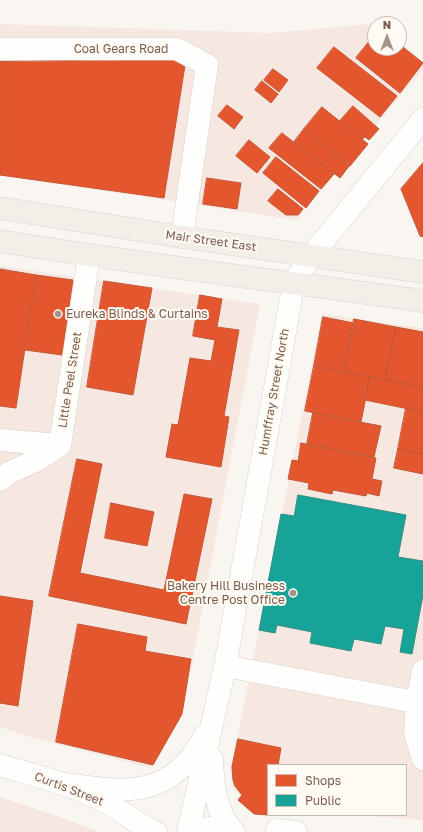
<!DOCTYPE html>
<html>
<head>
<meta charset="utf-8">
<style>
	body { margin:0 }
	#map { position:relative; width:423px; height:832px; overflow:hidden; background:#f9f5f0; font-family:"Golos Text",sans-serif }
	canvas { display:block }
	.legend { position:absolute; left:267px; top:764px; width:140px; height:52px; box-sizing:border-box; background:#fffaf3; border:1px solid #cabbb1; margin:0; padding:5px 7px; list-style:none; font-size:12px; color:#7a5c4d }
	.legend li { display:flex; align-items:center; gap:8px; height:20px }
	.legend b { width:20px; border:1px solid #cabbb1 }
	.north { position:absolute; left:367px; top:16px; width:40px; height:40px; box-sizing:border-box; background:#fffaf3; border:1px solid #cabbb1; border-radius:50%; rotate:0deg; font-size:11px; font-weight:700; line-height:16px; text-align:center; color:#7a5c4d }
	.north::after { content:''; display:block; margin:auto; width:14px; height:18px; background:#a69286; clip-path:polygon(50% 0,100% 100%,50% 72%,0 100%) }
</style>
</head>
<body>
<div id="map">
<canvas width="423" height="832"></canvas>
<ul class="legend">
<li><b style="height:11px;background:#e4572e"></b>Shops</li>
<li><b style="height:11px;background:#17a398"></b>Public</li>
</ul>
<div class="north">N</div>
</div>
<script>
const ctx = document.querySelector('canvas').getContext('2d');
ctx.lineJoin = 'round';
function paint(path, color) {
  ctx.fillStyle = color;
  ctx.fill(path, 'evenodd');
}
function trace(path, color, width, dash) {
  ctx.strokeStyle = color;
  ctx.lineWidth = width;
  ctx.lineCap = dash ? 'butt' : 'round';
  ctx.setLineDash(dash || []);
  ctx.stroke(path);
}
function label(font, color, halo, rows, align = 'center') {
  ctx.font = font + ' "Golos Text",sans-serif';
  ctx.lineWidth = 4;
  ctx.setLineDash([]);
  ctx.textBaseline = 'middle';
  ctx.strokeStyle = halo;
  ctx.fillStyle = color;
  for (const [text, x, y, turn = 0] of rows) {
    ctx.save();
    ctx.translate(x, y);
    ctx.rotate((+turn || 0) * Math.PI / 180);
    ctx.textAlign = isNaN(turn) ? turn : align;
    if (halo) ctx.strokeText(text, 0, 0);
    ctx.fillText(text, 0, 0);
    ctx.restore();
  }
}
const commercial = new Path2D(`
	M380,23L381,24H375V48H399V41L423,62V69L296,220L0,175V24L271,33Z
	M0,266L260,304L182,716L150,768L30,737L0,727Z
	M322,314L423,328V820L356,815H406V765H268L243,797L232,787L231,769Z
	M0,797L57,816L100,832H0Z`);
const shops = new Path2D(`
	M375,34V48H399V44L423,63L400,93L356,58Z
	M334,47L397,96L380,117L317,68Z
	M186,59L164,198L0,175V62Z
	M273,69L288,80L279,92L264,80Z
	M262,81L278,94L271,103L255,90Z
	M227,105L243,117L234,129L218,116Z
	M353,106L379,129L369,140L365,137L362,139L340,121Z
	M322,107L368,144L350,166L304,129Z
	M304,129L350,165L340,178L294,142Z
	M282,133L334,174L321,189L269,148Z
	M249,140L270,157L257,173L236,156Z
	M276,157L319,191L306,208L263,173Z
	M423,163V237L420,236L401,189Z
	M207,178L241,183L237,209L203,204Z
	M278,189L303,209L298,215H286L268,201Z
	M0,269L36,275L16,408L0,406Z
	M36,275L73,280L62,355L25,350Z
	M104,281L152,288L133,395L87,387Z
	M200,295L222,299L217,327L239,330L224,416L229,417L221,467L166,457L172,424L178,425L190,358L211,361L215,340L193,336Z
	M323,317L354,323L344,372L314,366Z
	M354,319L396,327L385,380L344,372Z
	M396,327L423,332V387L385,380Z
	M314,366L370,377L361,422L305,411Z
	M370,377L423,387V412L365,400Z
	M406,408L423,412V454L398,449Z
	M313,413L381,426L374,457L307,444Z
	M301,443L376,458L372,479L382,481L379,496L367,493L366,496L333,490L332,494L308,489L309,483L288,479L292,460L298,461Z
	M398,449L423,454V474L394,468Z
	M77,459L102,464L80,573L164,590L184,494L212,499L186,624L49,596Z
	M111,503L154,512L147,546L105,538Z
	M0,596L33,601L18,706L0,703Z
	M78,624L147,637L145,651L191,659L182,714L153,765L56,742Z
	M238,739L281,748L278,765H268V815L254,814L238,800L242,795L235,786L233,780L232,767Z`);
const public = new Path2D(`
	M298,495L406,515L398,557L423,561V595L412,654L400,652L404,629L385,626L381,644L354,639L351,651L310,643L312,632L277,625L275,633L259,630L281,514L294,516Z`);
const minor = new Path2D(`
	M0,49H177L207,65L182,237
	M0,440L60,445L89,256
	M0,480L9,473L39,459L60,445
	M225,666L410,701L417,702L423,700
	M423,671L417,702L415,733L423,759
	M212,759C213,785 215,812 234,832
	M0,765C33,775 67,783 98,798C119,808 135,824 156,832
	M58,783C123,792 170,802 205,735
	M277,830L296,832
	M188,832L225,666L294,282L311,256L423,119
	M194,832C206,827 220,826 232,832`);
const major = new Path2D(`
	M0,208L182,237L423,272
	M0,241C140,264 282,281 423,301`);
const markers = [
	[58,314,4,"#a69286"],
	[293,593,4,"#a69286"]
];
const streetNames = [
	["Coal Gears Road",121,49],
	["Mair Street East",211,241,8],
	["Little Peel Street",70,380,-81],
	["Humffray Street North",274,392,-80],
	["Curtis Street",69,789,21]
];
const poiNames = [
	["Eureka Blinds & Curtains",66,314],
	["Bakery Hill Business",285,586,"right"],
	["Centre Post Office",285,600,"right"]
];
paint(commercial, '#f6e8e1');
paint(shops, '#e4572e');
trace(shops, '#c45837', 1);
paint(public, '#17a398');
trace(public, '#358e82', 1);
trace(minor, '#d7d1cb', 23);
trace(major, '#dad1cc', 23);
trace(minor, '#fefefd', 22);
trace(major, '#f3eee8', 22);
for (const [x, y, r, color] of markers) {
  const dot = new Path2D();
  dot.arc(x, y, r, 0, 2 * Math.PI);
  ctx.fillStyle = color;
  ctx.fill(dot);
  trace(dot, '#fffaf3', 1.5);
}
label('12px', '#7a5c4d', '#fffaf3', streetNames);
label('12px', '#7a5c4d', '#fffaf3', poiNames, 'left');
</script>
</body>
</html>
